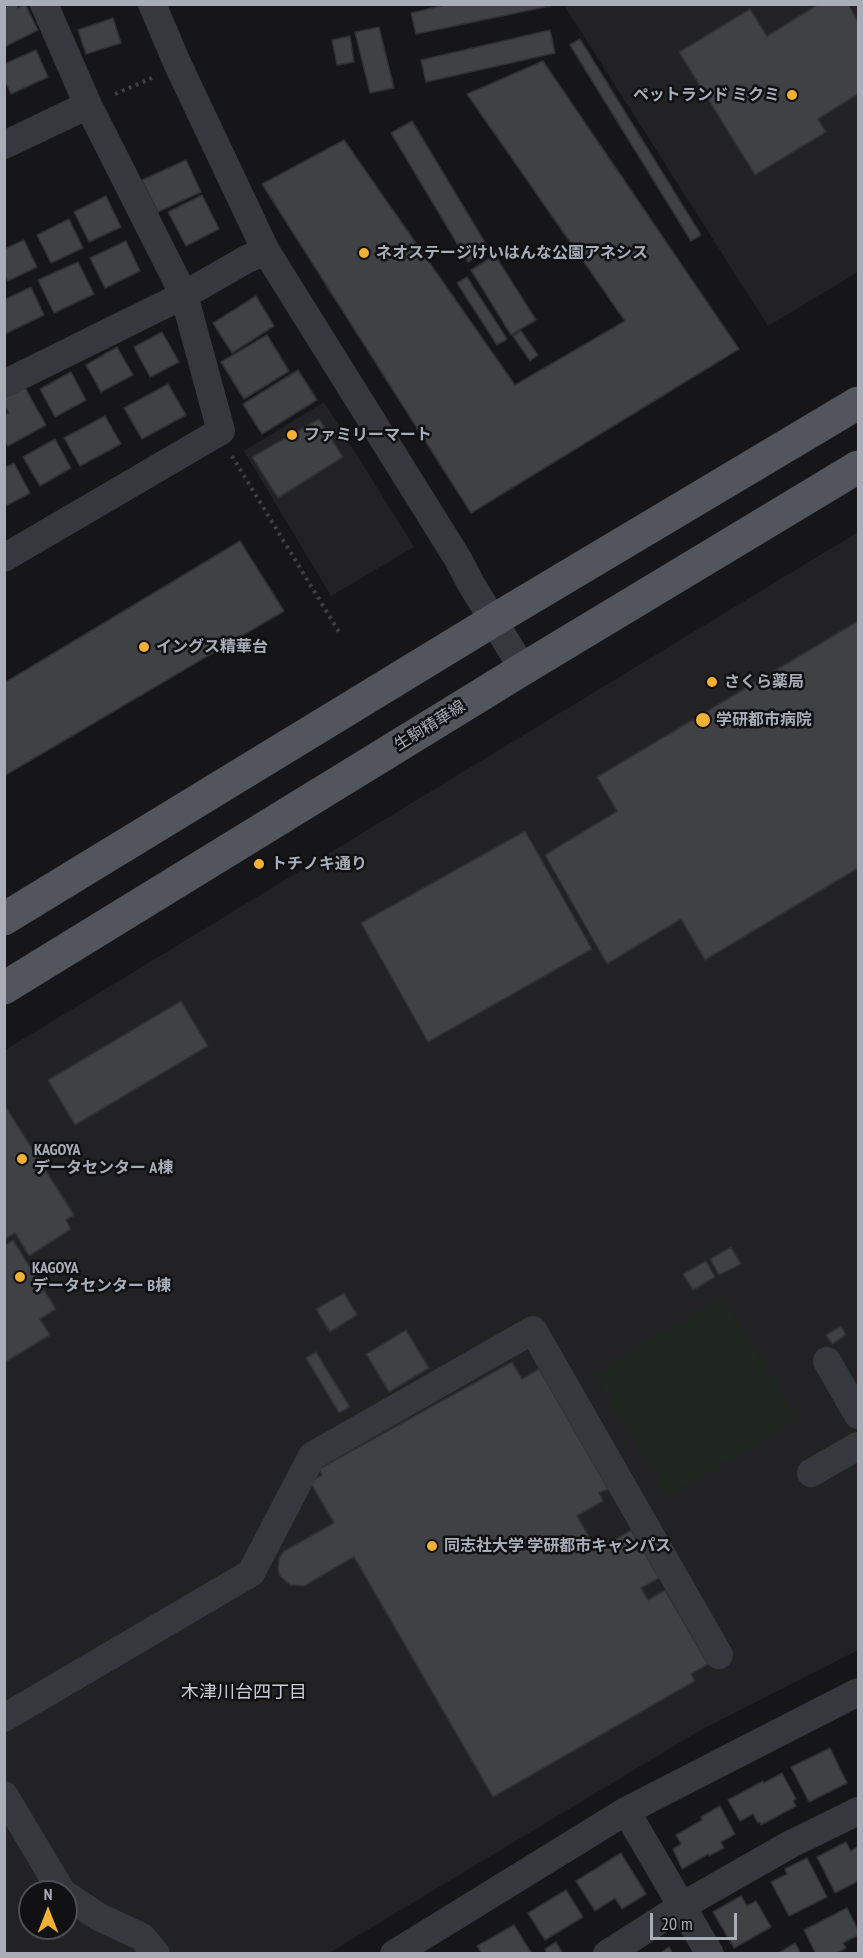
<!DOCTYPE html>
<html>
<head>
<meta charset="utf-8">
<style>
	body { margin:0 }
	#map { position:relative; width:863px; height:1958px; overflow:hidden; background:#161618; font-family:"PT Sans Narrow",sans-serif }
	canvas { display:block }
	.frame { position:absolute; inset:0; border:6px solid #a8adb8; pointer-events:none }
	.north { position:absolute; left:18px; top:1880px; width:60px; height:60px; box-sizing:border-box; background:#111113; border:2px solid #4d4f55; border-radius:50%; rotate:0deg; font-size:16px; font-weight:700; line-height:24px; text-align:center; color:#a8adb8 }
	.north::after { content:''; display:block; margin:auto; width:21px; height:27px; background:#f2b134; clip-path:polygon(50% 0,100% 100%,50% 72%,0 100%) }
	.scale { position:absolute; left:650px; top:1913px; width:87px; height:27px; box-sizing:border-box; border:3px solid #a8adb8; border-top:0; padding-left:8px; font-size:18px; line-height:21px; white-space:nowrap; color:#a8adb8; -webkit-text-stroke:4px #111113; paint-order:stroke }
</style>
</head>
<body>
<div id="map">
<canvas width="863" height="1958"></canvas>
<div class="frame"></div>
<div class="north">N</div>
<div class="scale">20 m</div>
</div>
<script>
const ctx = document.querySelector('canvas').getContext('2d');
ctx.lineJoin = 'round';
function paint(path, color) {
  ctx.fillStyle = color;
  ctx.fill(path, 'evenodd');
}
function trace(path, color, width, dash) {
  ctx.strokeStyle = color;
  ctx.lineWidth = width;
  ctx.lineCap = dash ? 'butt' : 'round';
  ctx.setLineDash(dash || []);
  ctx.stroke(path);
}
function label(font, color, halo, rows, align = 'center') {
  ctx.font = font + ' "PT Sans Narrow","Noto Sans JP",sans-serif';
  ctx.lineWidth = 5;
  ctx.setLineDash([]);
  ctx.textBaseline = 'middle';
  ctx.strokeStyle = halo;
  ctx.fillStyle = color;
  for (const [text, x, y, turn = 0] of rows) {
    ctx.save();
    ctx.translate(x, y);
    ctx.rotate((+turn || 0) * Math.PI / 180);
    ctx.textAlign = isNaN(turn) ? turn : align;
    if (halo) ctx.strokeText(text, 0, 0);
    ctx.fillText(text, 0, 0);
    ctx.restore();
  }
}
const built = new Path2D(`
	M564,5H858V272L768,326Z
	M324,402L414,547L331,596L244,451Z
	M858,532V1650L699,1731L329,1953L5,1954V1050ZM30,1892H66V1928H30Z`);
const green = new Path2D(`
	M723,1296L797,1419L668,1497L593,1374Z`);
const building = new Path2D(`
	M7,4H16L18,8L25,4L38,30L4,47V6Z
	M449,4H550V6L416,34L411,13Z
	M819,4H848L858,22V94L818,119L826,132L755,175L679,52L750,9L767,36Z
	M113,18L121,43L86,54L78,30Z
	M379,27L394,88L370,93L355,32Z
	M550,30L555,53L426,82L421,60Z
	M350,36L354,62L337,65L332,40Z
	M580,39L701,235L691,241L570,45Z
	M36,50L48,77L11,94L4,79V64Z
	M543,61L739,349L471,513L262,184L344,140L515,385L625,321L467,94Z
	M412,121L489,249L468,262L391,133Z
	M186,160L201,192L158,212L142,180Z
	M202,195L219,229L186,246L168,212Z
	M106,196L121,227L89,242L74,212Z
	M69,219L83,248L51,263L37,235Z
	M24,240L37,267L8,281L4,273V249Z
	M126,241L140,271L105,288L90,258Z
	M495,255L536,320L511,335L471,270Z
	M78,262L94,294L54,313L38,280Z
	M467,277L507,339L497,345L457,283Z
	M31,287L44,315L5,334L4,300Z
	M256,296L274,326L232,353L213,323Z
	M521,331L538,355L530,361L513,336Z
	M162,332L179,362L150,377L134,347Z
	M267,335L289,371L244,399L221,362Z
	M117,347L133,375L101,392L86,365Z
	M298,370L317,400L262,434L243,404Z
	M71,372L86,400L55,417L40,389Z
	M168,384L186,415L142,439L124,408Z
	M24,386L46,425L8,446L4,440V415L9,413L4,405V397Z
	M105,416L121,444L80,466L64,438Z
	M319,419L343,457L278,498L252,457Z
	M55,439L71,468L40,486L23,457Z
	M14,463L30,493L4,507V468Z
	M240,541L284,611L4,776V683Z
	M858,621V868L705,960L681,919L607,964L545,855L617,811L597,777Z
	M525,831L592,949L428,1042L361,923Z
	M181,1001L208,1046L75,1125L48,1080Z
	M4,1104L74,1215L66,1220L71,1229L29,1256L15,1233L4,1240Z
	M13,1240L56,1309L40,1319L50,1335L4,1363V1246Z
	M731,1247L741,1264L719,1275L710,1259Z
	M706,1261L715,1277L693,1290L683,1274Z
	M344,1293L357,1315L330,1332L316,1309Z
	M841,1326L846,1335L832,1344L826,1335Z
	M406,1330L429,1368L389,1392L366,1354Z
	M316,1352L350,1407L339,1413L306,1358Z
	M512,1362L522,1379L539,1369L608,1489L599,1493L603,1501L577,1516L597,1550L631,1530L659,1578L641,1588L648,1600L665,1590L708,1664L691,1674L695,1681L493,1797L354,1557L304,1586L290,1585L280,1576L278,1570L279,1558L284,1551L334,1523L310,1482L322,1475L319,1469Z
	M830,1748L847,1783L809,1802L791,1767Z
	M782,1773L796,1799L793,1801L796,1806L761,1825L760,1822L758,1823L753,1814L740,1821L728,1800L763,1781L764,1783Z
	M720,1806L735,1834L721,1842L724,1848L709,1856L708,1854L682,1869L673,1849L681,1844L676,1835L702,1820L701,1817Z
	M846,1842L851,1851L858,1846V1881L835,1893L817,1857Z
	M621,1853L646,1894L622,1909L615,1898L595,1911L576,1881Z
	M807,1858L827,1897L789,1916L771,1882L787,1874L785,1869Z
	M566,1890L583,1917L545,1940L528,1913Z
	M741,1896L747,1906L756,1901L771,1927L734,1948L713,1912Z
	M847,1908L858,1930V1935L843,1943L846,1948L835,1954H816L804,1930Z
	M514,1925L532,1954H482L477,1946Z
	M556,1942L563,1954H547L545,1949Z
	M795,1943L801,1954H777Z
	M669,1947L673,1954H659Z`);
const path = new Path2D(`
	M115,94L152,78
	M232,456L339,632`);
const minor = new Path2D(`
	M152,4L178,65L266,251L458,559L471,584L523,669
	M4,145L88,105L44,4
	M4,384L184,295L247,259L266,251
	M4,558L221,431L184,295L88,105
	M827,1361L858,1415
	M811,1473L858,1446
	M4,1718L251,1573L312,1456L533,1330L719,1655
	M4,1795L62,1892
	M626,1811L710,1954
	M66,1895L99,1917L142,1937L156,1954
	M394,1954L626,1811L858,1692
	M607,1954L682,1906L789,1845L858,1811`);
const major = new Path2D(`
	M4,919L494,620L858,403
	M4,988L523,669L858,467`);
const markers = [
	[792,95,6,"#f2b134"],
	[364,253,6,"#f2b134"],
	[292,435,6,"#f2b134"],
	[144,647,6,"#f2b134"],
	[712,682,6,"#f2b134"],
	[703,720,8,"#f2b134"],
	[259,864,6,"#f2b134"],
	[22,1159,6,"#f2b134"],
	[20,1277,6,"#f2b134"],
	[432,1546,6,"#f2b134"]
];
const poiNames = [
	["ペットランド ミクミ",780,95,"right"],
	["ネオステージけいはんな公園アネシス",376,253],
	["ファミリーマート",304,435],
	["イングス精華台",156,647],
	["さくら薬局",724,682],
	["学研都市病院",716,720],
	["トチノキ通り",271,864],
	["KAGOYA",34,1150],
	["データセンター A棟",34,1168],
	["KAGOYA",32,1268],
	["データセンター B棟",32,1286],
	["同志社大学 学研都市キャンパス",444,1546]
];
const streetNames = [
	["生駒精華線",430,726,-32]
];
const neighbourhoodNames = [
	["木津川台四丁目",244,1693]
];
paint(built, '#222225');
paint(green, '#1e261f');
paint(building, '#404145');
trace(building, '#303034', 1.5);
trace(path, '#3d3f44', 4, [3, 4.5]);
trace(minor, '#37383d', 28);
trace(major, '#53555c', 33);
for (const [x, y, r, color] of markers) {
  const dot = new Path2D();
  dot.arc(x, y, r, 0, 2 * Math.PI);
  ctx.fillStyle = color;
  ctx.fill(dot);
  trace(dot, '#111113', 2);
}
label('bold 16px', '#a8adb8', '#111113', poiNames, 'left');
label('16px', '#a8adb8', '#111113', streetNames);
label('18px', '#c9ccd4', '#111113', neighbourhoodNames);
</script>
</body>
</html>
